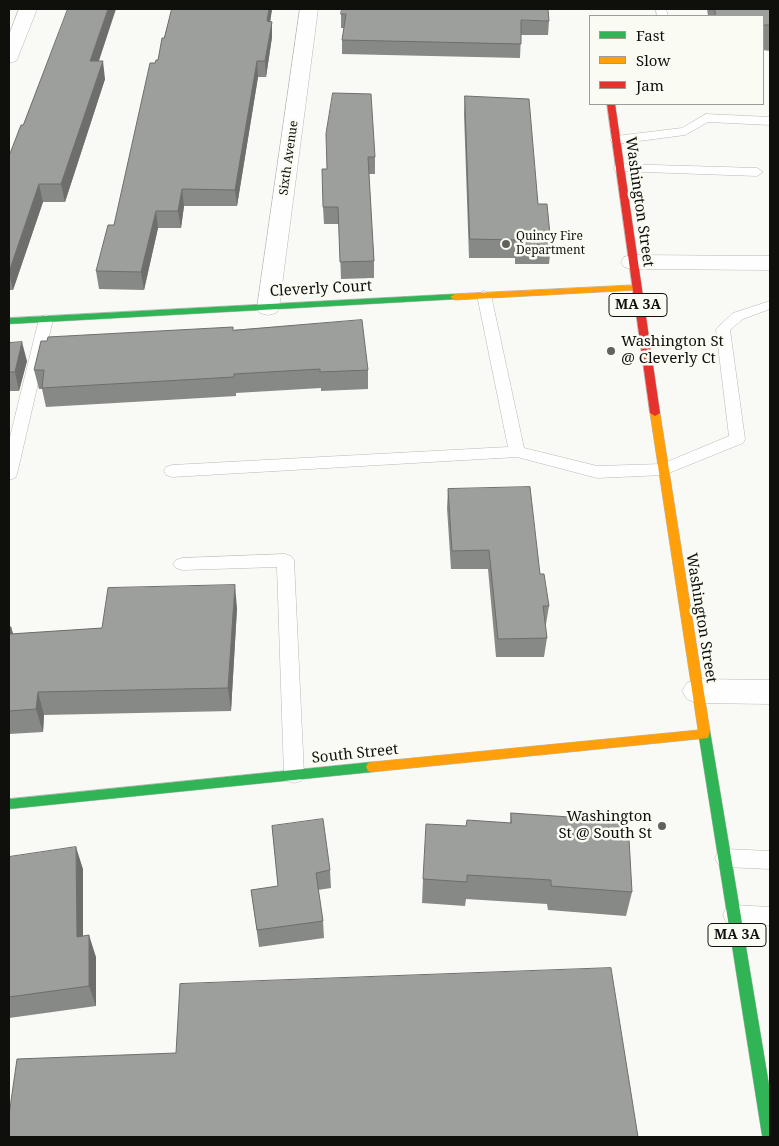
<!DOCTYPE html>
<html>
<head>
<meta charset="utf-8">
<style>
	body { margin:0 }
	#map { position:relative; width:779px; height:1146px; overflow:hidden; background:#f9faf5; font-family:"Noto Serif",serif }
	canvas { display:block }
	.frame { position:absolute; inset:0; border:10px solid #0f0f0c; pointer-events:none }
	.legend { position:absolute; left:589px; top:15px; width:175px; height:90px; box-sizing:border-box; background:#fafcf3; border:1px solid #9c9d97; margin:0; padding:6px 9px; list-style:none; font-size:15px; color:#0f0f0c }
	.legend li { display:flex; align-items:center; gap:10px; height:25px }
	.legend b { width:25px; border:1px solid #9c9d97 }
</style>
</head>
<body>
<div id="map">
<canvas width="779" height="1146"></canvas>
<div class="frame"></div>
<ul class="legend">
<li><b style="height:6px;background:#30b455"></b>Fast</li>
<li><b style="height:6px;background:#ff9f0a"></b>Slow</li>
<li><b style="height:6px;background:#e5322d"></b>Jam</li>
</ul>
</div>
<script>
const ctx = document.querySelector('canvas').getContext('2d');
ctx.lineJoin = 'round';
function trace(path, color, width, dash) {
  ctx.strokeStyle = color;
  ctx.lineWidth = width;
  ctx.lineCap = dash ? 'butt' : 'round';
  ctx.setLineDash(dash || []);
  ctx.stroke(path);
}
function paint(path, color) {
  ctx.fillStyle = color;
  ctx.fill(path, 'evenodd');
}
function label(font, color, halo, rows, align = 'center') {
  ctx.font = font + ' "Noto Serif",serif';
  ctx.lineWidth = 5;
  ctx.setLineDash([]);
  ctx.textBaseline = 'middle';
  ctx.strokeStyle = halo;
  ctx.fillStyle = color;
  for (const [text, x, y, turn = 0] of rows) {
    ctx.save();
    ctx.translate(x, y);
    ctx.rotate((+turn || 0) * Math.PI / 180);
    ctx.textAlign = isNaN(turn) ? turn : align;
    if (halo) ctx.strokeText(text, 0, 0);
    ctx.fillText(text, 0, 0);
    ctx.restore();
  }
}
const lane = new Path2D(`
	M656,9H666L668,16H657Z
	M706,114L770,117V125L708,122L685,135L616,144L610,140L616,136L682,128Z
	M620,164L757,168L763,172L757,176L615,171L614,168L615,165Z
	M484,291L491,295L524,448L597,466L662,464L729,436L716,329L733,313L770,301V309L743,319L730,330L745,439L743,443L664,475L597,478L517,457L172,477L166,475L164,471L166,467L172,465L508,447L477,295Z
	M46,315L53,319L17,474L15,478L9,480V441L39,319Z
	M285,554L291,556L294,560L304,775L301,781L294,783L287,781L284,775L277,567L182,570L176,568L173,564L176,560L182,558Z
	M725,849L770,851V869L725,867L718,864L715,858L718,852Z
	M734,905L770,907V925H734L726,922L723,915L726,908Z`);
const street = new Path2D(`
	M19,9H37L18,57L16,61L9,63V35Z
	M300,9H318L279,308L276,313L268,315L260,313L257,308Z
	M632,255L770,256V270L632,269L624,267L621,262L624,257Z
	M697,679L770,680V704L697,703L687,699L682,691L687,683Z`);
const fast = new Path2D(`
	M455,294L458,295V299L9,324V318Z
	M704,726L708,727L710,731L770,1091V1137H763L762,1135L698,731L700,727Z
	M372,762L376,763L378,767L376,771L372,772L9,809V799Z`);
const slow = new Path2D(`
	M635,285L640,288L638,290L455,300L450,297L455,294Z
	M655,410L660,413L710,731L708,738L372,772L368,771L366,767L368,763L372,762L698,730L650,413Z`);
const jam = new Path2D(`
	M607,104H615L660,413L655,416L650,413Z`);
const wall = new Path2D(`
	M172,9H272L270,21L272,22V37L266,77H258L237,206H184L181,228H158L144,290L99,289L96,271L114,225L155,63L158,60Z
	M707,9H770V51L763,50V16H708Z
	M341,14L549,21L548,35H521L520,58L342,54V40L344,28H341Z
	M98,61L105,79L65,202H43L13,290H9V156L23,125Z
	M333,93L375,157V174H369L374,261V278L341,279L339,224H324L323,207L327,169Z
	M465,96L538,204L551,245L549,264H515V258H469L464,114Z
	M233,330L368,370V389L321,391V388L236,393V396L46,407L42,389H39L34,370Z
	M9,343L27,361L19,391H9Z
	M448,489L540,574L549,606L546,624H545L547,638L544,657H496L488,569H451L447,508Z
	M237,608L231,711L44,715L43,732L9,734V627H11L13,634L102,628Z
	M511,813L632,892L626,916L548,910L547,904L466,899L465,906L422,903L423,879L466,826L510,823Z
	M272,826L330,870L331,888L318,890L323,921L324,938L259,947L251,890L278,886Z
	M9,857L83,869V936L96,957V1006L9,1018Z`);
const shadedWall = new Path2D(`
	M108,9H116L93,79L90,61Z
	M269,9H272L268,37L267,21Z
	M272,22V37L266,77L265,61Z
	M103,61L105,79L65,202L61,184Z
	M257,61L258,77L237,206L235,190Z
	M39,184L43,202L13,290L9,272Z
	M182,189L184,206L181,228L178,211Z
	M156,211L158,228L144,290L141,272Z
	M22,342L27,361L19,391L15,372Z
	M235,585L237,608L231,711L228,688Z
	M11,627L18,650L10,634Z
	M38,692L44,715L43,732L36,709Z
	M76,847L83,869V958L77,937Z
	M89,935L96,957V1006L89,986Z`);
const building = new Path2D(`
	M68,9H108L90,61H103L61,184H39L9,272V156L21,125H23Z
	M172,9H269L267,21L272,22L265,61H257L235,190L182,189L178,211H156L141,272L96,271L108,225H114L150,63H155L156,60H158L162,38H164Z
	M342,9H548L549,21L521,20V44L342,40L346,14H341Z
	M715,9H770V25H763V16H716Z
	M333,93L371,94L375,157H368L374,261L340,262L338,207H323L322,169H327L326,134Z
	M465,96L529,99L538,204H547L551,245H517L516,240L470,239Z
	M362,320L368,370L320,372V369L234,374V377L42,388L44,370H34L41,341H47L48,337L233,327V330Z
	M22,342L15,372H9V343Z
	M530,487L540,574H544L549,606H543L547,638L498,639L489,550L452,551L448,489Z
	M235,585L228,688L38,692L36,709L9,711V627H11L10,634L102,628L108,588Z
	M511,813L628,821L632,892L551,886V880L467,875V882L423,879L426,824L466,826L467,820L511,823Z
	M323,819L330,870L316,873L323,921L257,930L251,890L278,886L272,826Z
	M76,847L77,937L89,935V986L9,997V857Z
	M611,968L638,1137H9V1115L17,1059L176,1053L180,984Z`);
const markers = [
	[506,244,5,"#61615e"],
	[611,351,5,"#61615e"],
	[662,826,5,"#61615e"]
];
const farStreetnames = [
	["Sixth Avenue",289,158,-82]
];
const farPoinames = [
	["Quincy Fire",516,237],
	["Department",516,251]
];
const shields = [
	[638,305,58],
	[737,935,58]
];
const shieldNames = [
	["MA 3A",638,305],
	["MA 3A",737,935]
];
const streetNames = [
	["Washington Street",639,202,82],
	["Cleverly Court",321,289,-3],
	["Washington Street",701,618,81],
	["South Street",355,754,-6]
];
const poiNames = [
	["Washington St",621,342],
	["@ Cleverly Ct",621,359],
	["Washington",652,817,"right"],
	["St @ South St",652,834,"right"]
];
trace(lane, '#b8b8b5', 1);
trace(street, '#b8b8b5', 1);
trace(fast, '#b8b8b5', 1);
trace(slow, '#b8b8b5', 1);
trace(jam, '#b8b8b5', 1);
paint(lane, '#fefefe');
paint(street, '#fefefe');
paint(fast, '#30b455');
paint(slow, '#ff9f0a');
paint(jam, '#e5322d');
paint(wall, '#878986');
paint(shadedWall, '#6e6f6d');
paint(building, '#9d9f9c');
trace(building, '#6e6f6d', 1);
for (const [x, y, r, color] of markers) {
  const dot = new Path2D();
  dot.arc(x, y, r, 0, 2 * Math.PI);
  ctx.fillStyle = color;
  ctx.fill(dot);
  trace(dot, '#fafcf3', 2);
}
label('12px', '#0f0f0c', '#fafcf3', farStreetnames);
label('12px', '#0f0f0c', '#fafcf3', farPoinames, 'left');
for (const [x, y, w] of shields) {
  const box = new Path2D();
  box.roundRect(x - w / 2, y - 11.5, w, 23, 4);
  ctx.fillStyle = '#fafcf3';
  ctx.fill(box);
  trace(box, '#0f0f0c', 1);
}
label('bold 14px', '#0f0f0c', null, shieldNames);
label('15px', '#0f0f0c', '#fafcf3', streetNames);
label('15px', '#0f0f0c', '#fafcf3', poiNames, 'left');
</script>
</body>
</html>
